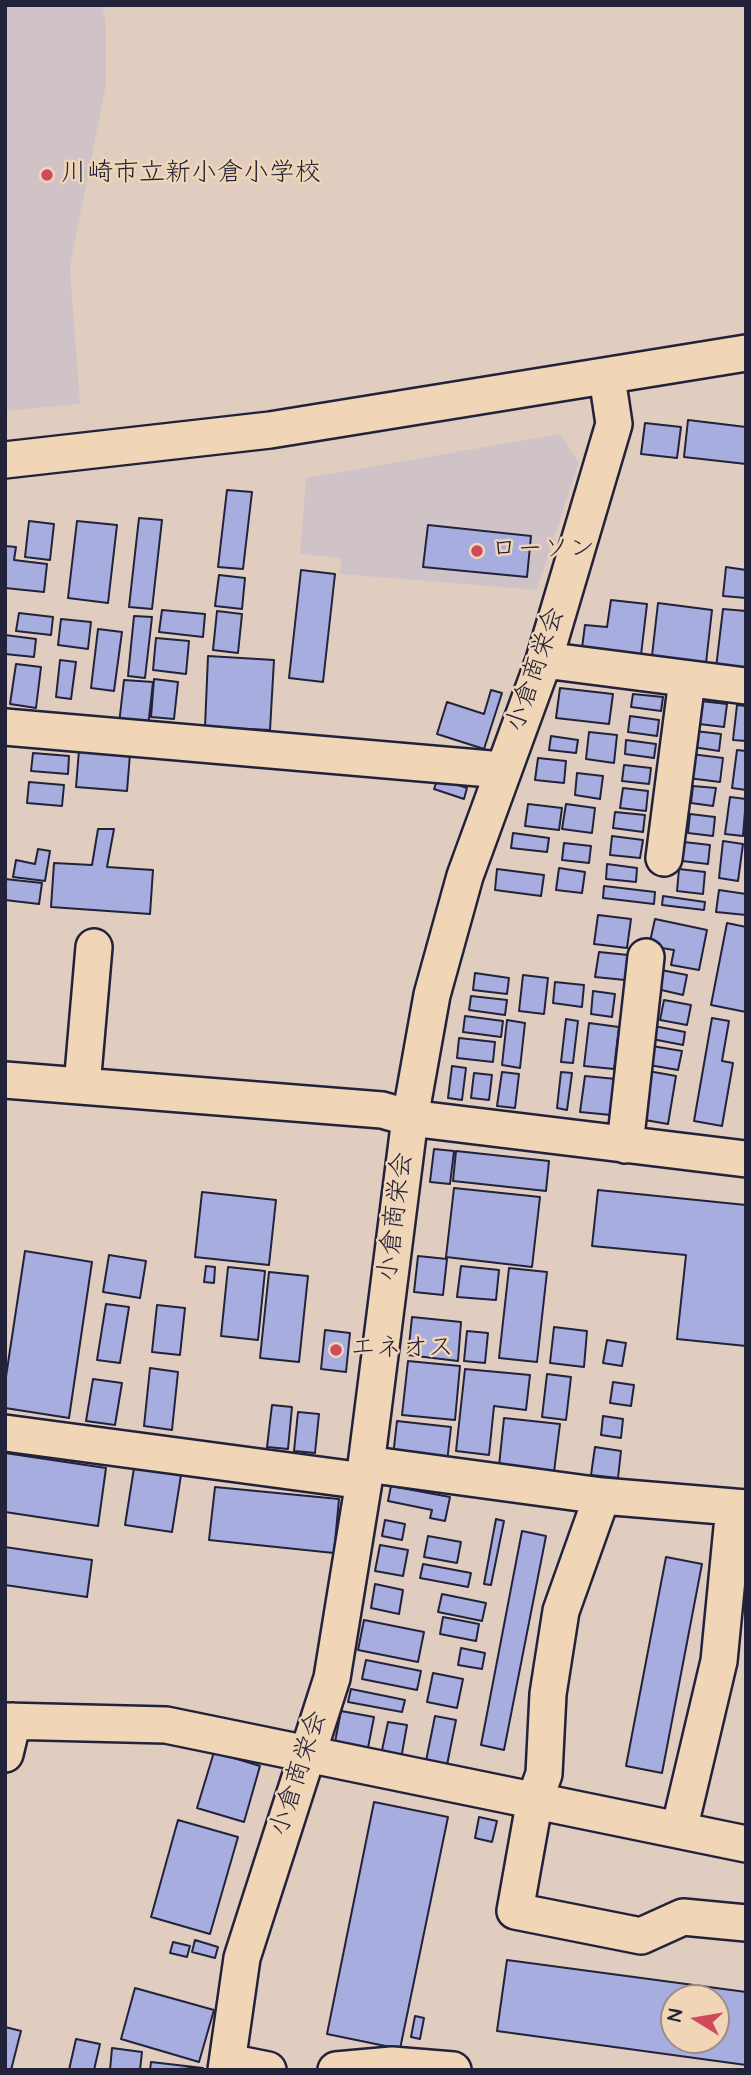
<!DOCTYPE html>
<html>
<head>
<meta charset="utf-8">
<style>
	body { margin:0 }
	#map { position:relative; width:751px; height:2075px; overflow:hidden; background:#e1cdbf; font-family:"Architects Daughter",sans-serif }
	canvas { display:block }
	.frame { position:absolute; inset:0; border:7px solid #22223b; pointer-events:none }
	.north { position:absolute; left:660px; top:1984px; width:70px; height:70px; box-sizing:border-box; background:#f0d5b7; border:2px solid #9e8d85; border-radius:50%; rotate:281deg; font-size:19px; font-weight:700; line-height:28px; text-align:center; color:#22223b }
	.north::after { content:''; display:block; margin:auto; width:24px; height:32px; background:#d1495b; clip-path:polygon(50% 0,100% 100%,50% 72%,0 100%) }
</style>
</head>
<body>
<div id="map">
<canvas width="751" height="2075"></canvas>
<div class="frame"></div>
<div class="north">N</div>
</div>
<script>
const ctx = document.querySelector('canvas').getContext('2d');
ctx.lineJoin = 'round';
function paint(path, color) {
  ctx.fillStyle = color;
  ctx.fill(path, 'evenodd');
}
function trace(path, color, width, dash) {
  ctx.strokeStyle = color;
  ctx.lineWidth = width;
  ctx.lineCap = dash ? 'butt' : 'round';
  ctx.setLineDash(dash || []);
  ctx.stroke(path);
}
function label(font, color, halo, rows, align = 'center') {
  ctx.font = font + ' "Architects Daughter","Klee One",sans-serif';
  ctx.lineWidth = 5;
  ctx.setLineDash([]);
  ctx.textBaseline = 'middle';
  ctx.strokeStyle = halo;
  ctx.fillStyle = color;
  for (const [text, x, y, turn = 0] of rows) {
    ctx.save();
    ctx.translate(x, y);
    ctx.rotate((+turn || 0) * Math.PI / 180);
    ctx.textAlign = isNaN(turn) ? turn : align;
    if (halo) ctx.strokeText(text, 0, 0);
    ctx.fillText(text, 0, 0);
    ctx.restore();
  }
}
const built = new Path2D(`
	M5,5H102L106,23V84L70,267L80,404L5,411Z
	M560,434L579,462L537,590L340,574L341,558L300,554L306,478Z`);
const building = new Path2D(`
	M688,420L746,427V464L684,457Z
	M645,423L681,427L677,458L641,454Z
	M227,490L252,492L243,569L218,567Z
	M139,518L162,520L152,609L129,607Z
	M29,521L54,524L50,560L25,557Z
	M77,521L117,525L108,603L68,598Z
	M428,525L531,536L527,577L423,567Z
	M5,546L16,547L14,560L47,564L44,592L5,588Z
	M726,567L746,570V598L723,596Z
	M301,570L335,574L323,682L289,678Z
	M219,575L245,578L242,609L215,606Z
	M611,600L647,604L641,655L582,648L585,625L607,627Z
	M658,603L712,610L706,663L652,656Z
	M723,609L746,611V671L716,668Z
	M162,610L205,614L203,637L159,632Z
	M217,611L242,614L238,653L213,650Z
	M19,613L53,617L51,635L16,631Z
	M134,616L152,617L145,678L128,676Z
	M61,619L91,622L88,649L58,645Z
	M98,629L122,632L114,691L91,688Z
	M5,635L36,639L34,657L5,654Z
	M156,638L189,641L186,674L153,670Z
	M208,656L274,660L270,730L205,727Z
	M60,660L76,662L71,699L56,697Z
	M16,664L41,667L36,708L10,704Z
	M154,679L178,682L174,719L151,717Z
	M124,680L153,682L148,727L119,724Z
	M560,688L613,694L609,724L556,718Z
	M491,690L502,693L484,749L437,734L447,702L484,714Z
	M633,694L663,697L661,711L631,707Z
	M701,701L727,704L724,727L699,724Z
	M737,705L746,706V741L733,740Z
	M630,716L659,720L657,736L628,732Z
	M695,731L721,734L719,751L693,747Z
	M589,732L617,735L614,763L586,759Z
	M551,736L578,740L576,753L549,750Z
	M626,740L656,744L654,758L625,754Z
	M79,750L130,754L127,791L76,787Z
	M737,750L746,751V790L732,788Z
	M33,753L69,756L68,774L31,771Z
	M691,754L723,758L720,782L688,778Z
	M538,758L566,761L564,783L535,780Z
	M624,765L651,768L649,784L622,781Z
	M577,773L603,776L600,799L575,795Z
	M438,778L467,788L464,799L434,789Z
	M29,782L64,785L62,806L27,803Z
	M693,786L716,788L713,806L691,803Z
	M623,788L648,791L646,811L620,808Z
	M730,797L746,799L743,836L725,834Z
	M528,804L562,808L559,830L525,826Z
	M566,804L595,808L592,833L562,829Z
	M615,812L645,815L643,832L613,828Z
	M690,814L715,817L713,836L688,833Z
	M98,829H114L107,867L153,870L150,914L51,907L54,863L92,865Z
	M513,833L549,838L547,852L511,848Z
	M612,836L643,840L640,858L610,855Z
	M723,841L743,844L738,881L719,878Z
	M684,842L710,845L708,864L682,861Z
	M564,843L591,846L589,863L562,860Z
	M38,849L50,851L45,881L13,877L16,860L35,864Z
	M607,864L637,868L636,882L606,879Z
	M559,868L585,872L582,893L556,890Z
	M497,869L544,875L541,896L495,890Z
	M679,869L705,872L703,894L677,891Z
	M5,879L42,883L39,904L5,900Z
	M604,886L655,892L654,904L603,898Z
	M719,890L746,894V915L716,912Z
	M663,896L705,902L704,910L662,905Z
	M598,915L631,919L627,948L594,944Z
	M655,919L707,930L699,970L671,965L674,950L649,946Z
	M727,923L746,927V1012L711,1005Z
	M599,952L628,955L625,980L595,977Z
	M661,970L687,975L683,995L657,989Z
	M475,973L509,978L507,994L473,990Z
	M523,975L548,978L544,1014L519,1011Z
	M555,982L584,985L582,1007L553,1003Z
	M593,991L615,994L612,1017L591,1014Z
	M471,996L507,1000L505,1015L469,1010Z
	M664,1000L691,1005L687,1025L660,1020Z
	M465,1016L503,1021L501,1037L463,1032Z
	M712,1018L729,1021L722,1061L733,1063L722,1126L694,1121Z
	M566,1019L578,1021L573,1063L561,1062Z
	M507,1020L525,1023L520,1068L502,1065Z
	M589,1023L619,1027L614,1069L584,1066Z
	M654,1026L685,1032L683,1045L652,1039Z
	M459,1038L495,1042L493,1062L457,1058Z
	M652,1046L682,1051L678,1070L649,1065Z
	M452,1066L466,1068L462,1100L448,1098Z
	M648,1071L676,1076L668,1124L639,1119Z
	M502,1072L519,1074L515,1108L497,1106Z
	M561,1072L572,1073L567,1110L557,1108Z
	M474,1073L492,1075L489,1100L471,1098Z
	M585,1076L616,1079L611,1115L580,1112Z
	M434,1149L454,1151L450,1184L430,1182Z
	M456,1151L549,1161L546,1191L453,1181Z
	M454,1188L540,1197L532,1267L446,1257Z
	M598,1190L746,1205V1346L677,1339L686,1255L592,1246Z
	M202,1192L276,1200L269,1265L195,1257Z
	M25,1251L92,1262L69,1418L5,1408V1383Z
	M109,1255L146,1261L140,1298L103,1292Z
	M418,1256L447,1259L443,1295L414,1292Z
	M206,1266L215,1267L214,1283L204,1282Z
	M461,1266L499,1270L496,1300L457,1297Z
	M228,1267L265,1271L258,1340L221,1336Z
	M509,1268L547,1272L537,1362L499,1358Z
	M269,1272L308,1276L299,1362L260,1358Z
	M106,1304L129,1307L120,1363L97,1360Z
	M157,1305L185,1308L180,1355L152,1352Z
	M412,1317L461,1322L458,1361L408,1355Z
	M554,1327L587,1331L584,1367L550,1363Z
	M325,1330L350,1333L346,1372L321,1369Z
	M467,1331L488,1333L485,1363L464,1361Z
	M607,1340L626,1343L622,1366L603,1363Z
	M408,1361L460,1366L455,1420L402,1415Z
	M150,1368L178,1372L172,1430L144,1426Z
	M465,1369L530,1375L526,1410L494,1406L489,1455L456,1451Z
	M547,1374L571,1377L566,1420L542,1417Z
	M93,1379L122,1383L115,1425L86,1421Z
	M613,1382L634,1385L631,1406L610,1403Z
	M272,1405L292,1407L288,1449L267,1447Z
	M298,1412L319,1414L315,1453L294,1451Z
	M603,1416L623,1419L621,1438L601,1435Z
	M504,1418L560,1424L554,1472L499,1466Z
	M397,1421L451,1427L447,1462L393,1456Z
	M595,1447L621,1451L618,1478L591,1475Z
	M5,1453L106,1468L98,1526L5,1512Z
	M134,1468L181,1475L172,1532L125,1525Z
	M391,1486L450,1497L445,1521L430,1518L432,1510L388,1501Z
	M215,1487L339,1499L334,1553L209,1540Z
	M496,1519L504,1521L491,1585L484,1584Z
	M385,1520L405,1524L402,1540L382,1536Z
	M522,1531L546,1536L504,1750L481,1745Z
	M428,1536L461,1542L457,1563L424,1557Z
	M380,1545L408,1550L403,1576L375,1571Z
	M5,1547L92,1560L87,1597L5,1585Z
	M666,1557L702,1564L662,1773L626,1766Z
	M423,1564L471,1573L468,1587L420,1578Z
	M375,1584L403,1590L399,1614L371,1608Z
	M442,1594L486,1603L482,1621L438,1612Z
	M443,1617L479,1624L476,1641L440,1634Z
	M364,1620L424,1632L418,1662L358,1650Z
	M461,1648L485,1653L482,1669L458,1665Z
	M366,1660L421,1671L417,1690L362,1679Z
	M433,1673L463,1679L457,1708L427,1702Z
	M351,1689L405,1700L402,1712L348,1702Z
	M341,1711L374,1717L367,1753L334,1747Z
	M435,1716L456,1720L446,1770L425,1766Z
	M388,1722L407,1725L401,1759L381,1755Z
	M214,1752L260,1766L244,1822L197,1808Z
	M374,1802L448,1817L400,2049L327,2034Z
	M479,1817L497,1821L492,1842L475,1838Z
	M178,1820L238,1837L210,1934L151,1917Z
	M195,1940L218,1947L215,1958L192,1952Z
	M173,1942L190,1946L187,1957L170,1953Z
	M507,1960L746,1992V2065L497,2031ZM674,1998H716V2040H674Z
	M135,1988L214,2010L199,2062L121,2039Z
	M415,2016L424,2018L420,2039L411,2037Z
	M5,2027L21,2031L11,2070H5Z
	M76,2039L100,2044L94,2070H69Z
	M112,2048L142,2052L140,2070H110Z
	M151,2062L203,2068L150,2070Z`);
const minor = new Path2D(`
	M5,460L270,430L746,353
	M544,660L746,686
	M5,727L502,770
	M664,858L687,680
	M5,1080L382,1110L410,1118L746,1159
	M82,1086L94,947
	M625,1145L646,957
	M5,1433L364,1481
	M366,1464L602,1496L746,1508
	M602,1496L561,1611L548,1694L544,1774L535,1799L515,1911L641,1936L683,1917L746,1923
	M5,1721L166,1725L746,1844
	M5,1754L13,1721
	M679,1830L719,1661L734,1507
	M228,2062L268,2070
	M226,2070L242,1958L332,1678L364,1481L410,1118L432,995L465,876L544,660L614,424L607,377
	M336,2070L392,2065L453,2070`);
const markers = [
	[47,175,7,"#d1495b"],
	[477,551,7,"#d1495b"],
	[336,1350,7,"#d1495b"]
];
const poiNames = [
	["川崎市立新小倉小学校",61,175],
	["ローソン",491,551],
	["エネオス",350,1350]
];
const streetNames = [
	["小倉商栄会",537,670,-71],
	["小倉商栄会",397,1217,-83],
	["小倉商栄会",300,1774,-72]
];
paint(built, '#d0c3c8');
paint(building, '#a7adde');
trace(building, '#22223b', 2);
trace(minor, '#22223b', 40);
trace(minor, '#f0d5b7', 35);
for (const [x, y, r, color] of markers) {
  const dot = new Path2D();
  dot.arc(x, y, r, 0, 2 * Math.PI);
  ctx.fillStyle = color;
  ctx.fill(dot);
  trace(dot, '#f0d5b7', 2.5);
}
label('26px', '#22223b', '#f0d5b7', poiNames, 'left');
label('26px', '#22223b', '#f0d5b7', streetNames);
</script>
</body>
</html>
